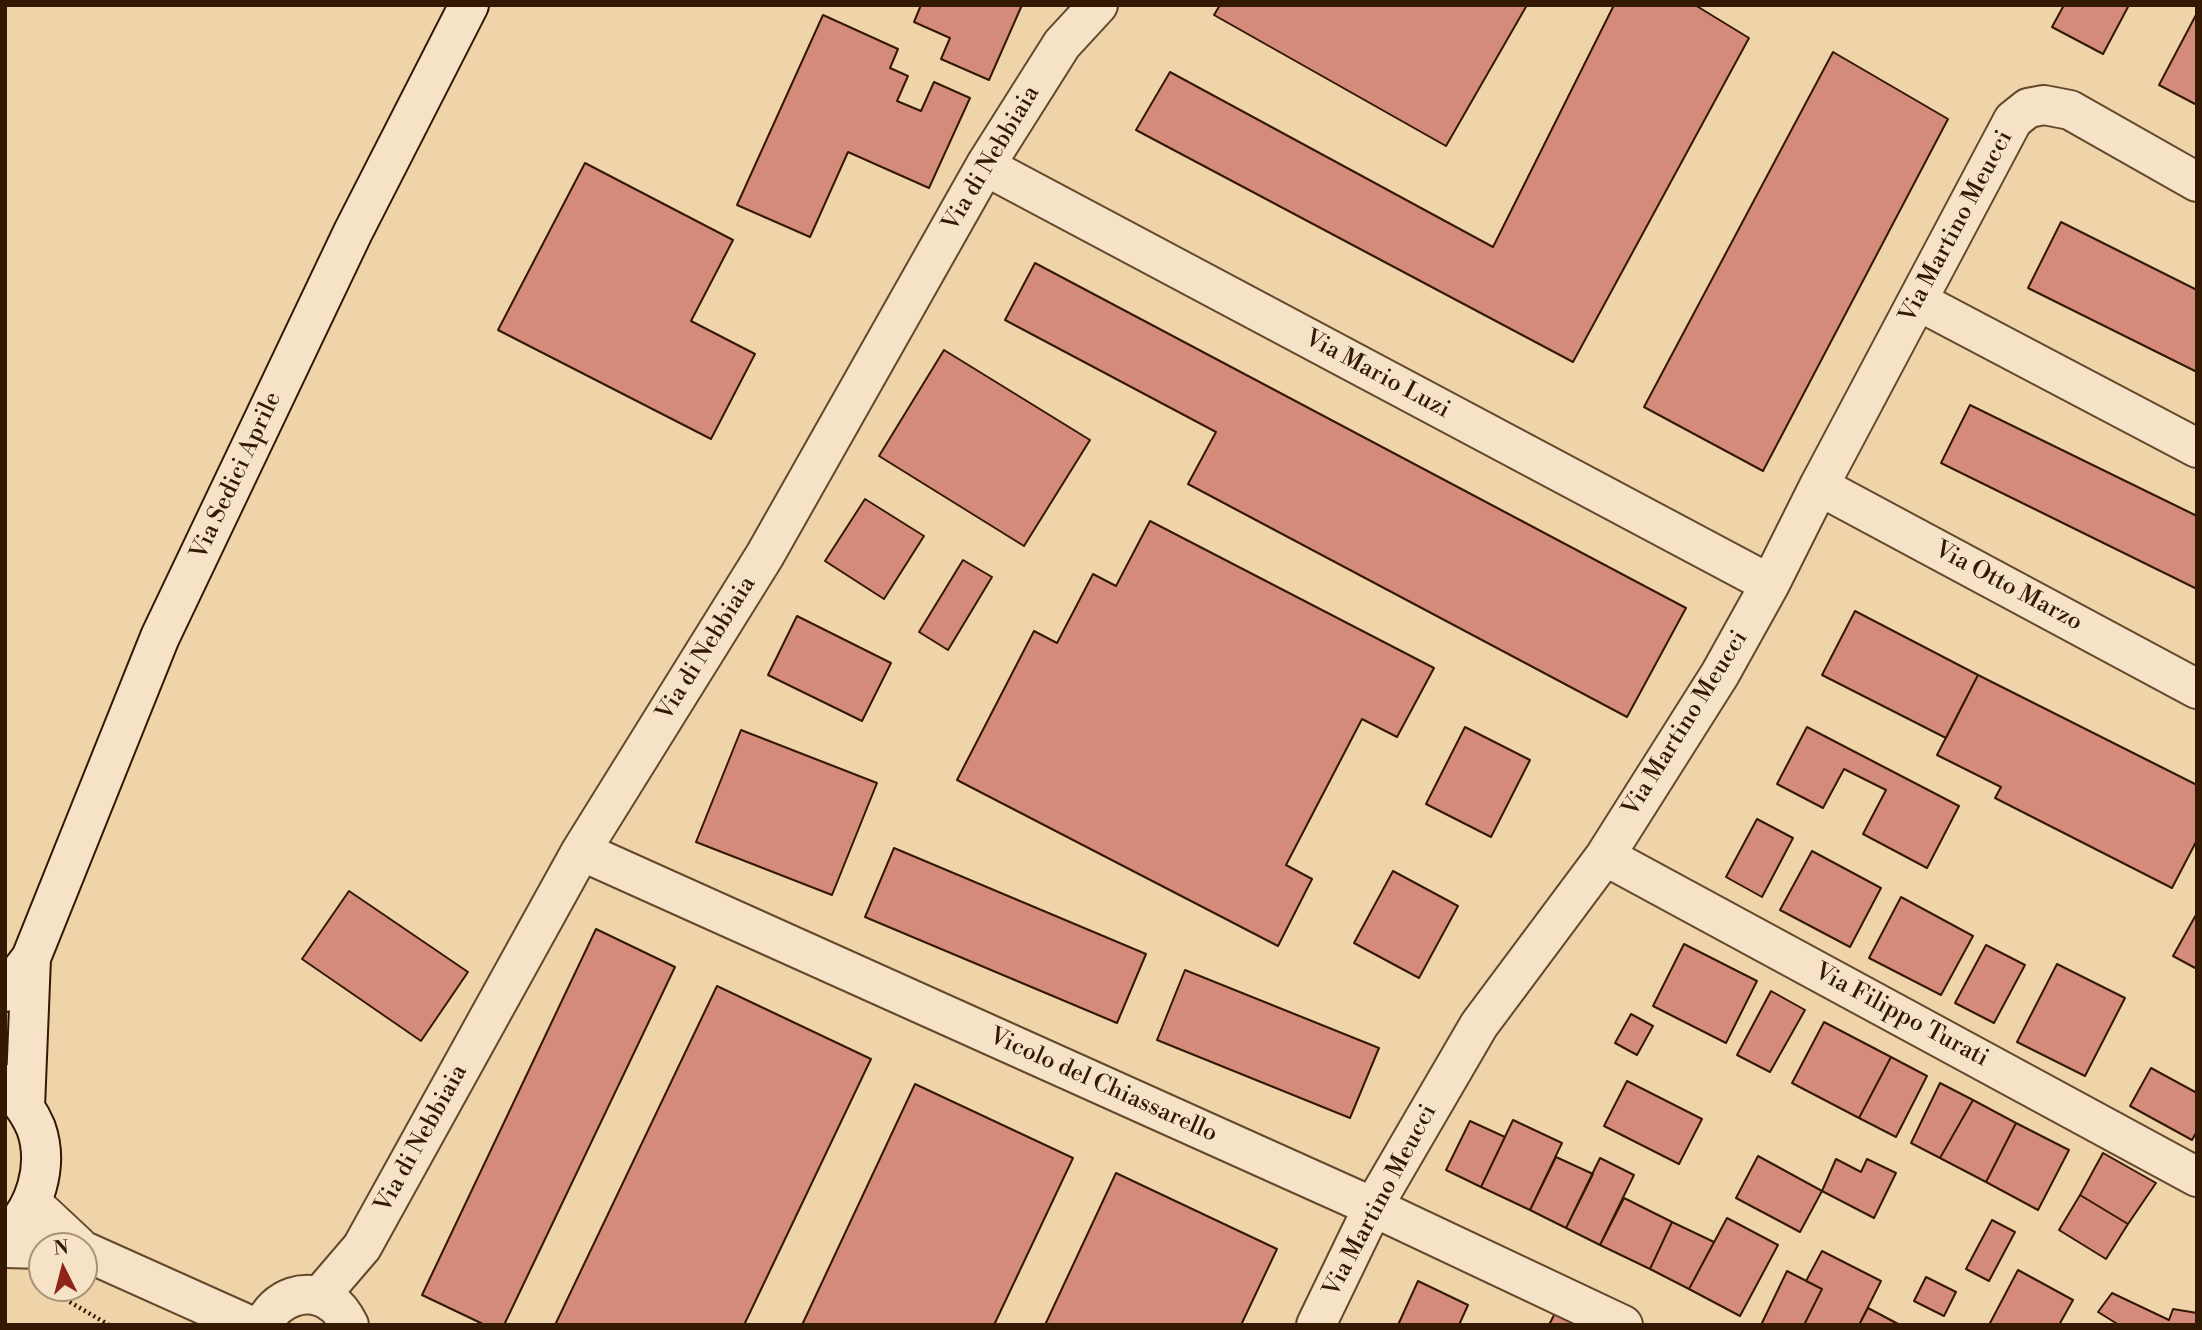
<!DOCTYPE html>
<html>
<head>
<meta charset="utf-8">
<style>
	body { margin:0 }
	#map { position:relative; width:2202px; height:1330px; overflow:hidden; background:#efd3a9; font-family:"Libre Bodoni",serif }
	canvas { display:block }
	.frame { position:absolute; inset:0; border:7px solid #341902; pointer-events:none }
	.north { position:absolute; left:28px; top:1232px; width:70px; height:70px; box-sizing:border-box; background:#f5e2c7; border:2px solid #a89278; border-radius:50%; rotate:354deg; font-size:19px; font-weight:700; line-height:28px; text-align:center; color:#341902 }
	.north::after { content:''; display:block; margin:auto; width:24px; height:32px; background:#8f2418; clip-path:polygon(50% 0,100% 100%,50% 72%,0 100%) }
</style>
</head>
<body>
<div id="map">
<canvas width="2202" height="1330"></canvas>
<div class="frame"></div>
<div class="north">N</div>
</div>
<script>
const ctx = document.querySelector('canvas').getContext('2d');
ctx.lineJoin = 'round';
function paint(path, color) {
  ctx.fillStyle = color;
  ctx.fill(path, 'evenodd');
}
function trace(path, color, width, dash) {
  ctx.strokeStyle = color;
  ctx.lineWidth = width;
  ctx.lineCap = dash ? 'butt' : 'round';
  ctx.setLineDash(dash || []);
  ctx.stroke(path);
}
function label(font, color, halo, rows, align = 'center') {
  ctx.font = font + ' "Libre Bodoni",serif';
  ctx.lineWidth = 6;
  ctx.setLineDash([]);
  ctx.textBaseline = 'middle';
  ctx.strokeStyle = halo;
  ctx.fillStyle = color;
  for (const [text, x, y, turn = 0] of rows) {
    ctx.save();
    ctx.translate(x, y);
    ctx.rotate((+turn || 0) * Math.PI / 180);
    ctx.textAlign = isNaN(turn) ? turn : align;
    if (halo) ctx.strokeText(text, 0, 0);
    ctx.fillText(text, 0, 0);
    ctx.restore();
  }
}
const building = new Path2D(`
	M921,5H1022L989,80L941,59L950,38L914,22Z
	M1220,5H1527L1446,146L1214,15Z
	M1614,5H1695L1749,38L1573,362L1136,130L1170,72L1493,247Z
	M2064,5H2129L2103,54L2052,27Z
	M2197,13V105L2159,85Z
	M823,15L898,49L890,68L908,76L897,101L921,111L934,82L970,98L929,188L848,152L810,237L737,205Z
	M1833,52L1948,119L1763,471L1644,407Z
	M585,163L733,240L691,321L755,354L711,439L498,330Z
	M2061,222L2197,290V372L2028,288Z
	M1035,263L1686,608L1627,717L1188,484L1216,432L1005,320Z
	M944,350L1090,440L1024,546L879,456Z
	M1970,405L2197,516V589L1941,463Z
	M865,499L924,536L884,599L825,561Z
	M1150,521L1434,668L1397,737L1362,719L1286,865L1312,879L1278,946L957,780L1034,631L1057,643L1093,574L1116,586Z
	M963,560L992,577L948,650L919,632Z
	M1855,611L1978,675L1946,738L1822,675Z
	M797,616L891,663L862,721L768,675Z
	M1978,675L2197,785V840L2172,888L1995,798L2001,787L1937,755Z
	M1465,727L1530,760L1491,837L1426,804Z
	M1807,727L1959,806L1927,868L1863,834L1886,790L1844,769L1823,808L1777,784Z
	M741,730L877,783L832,895L696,842Z
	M1757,819L1793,838L1762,897L1726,877Z
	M894,848L1146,954L1117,1023L865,917Z
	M1812,851L1881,888L1850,947L1780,910Z
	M1393,871L1458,906L1419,978L1354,943Z
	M349,891L468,972L421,1041L302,959Z
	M1901,897L1973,936L1941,995L1869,958Z
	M2197,913V969L2173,956Z
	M596,929L675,967L504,1325H485L422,1295Z
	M1684,944L1757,981L1726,1043L1653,1006Z
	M1986,945L2025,965L1994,1023L1955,1003Z
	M2057,964L2125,998L2085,1076L2017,1042Z
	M1185,970L1379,1048L1350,1118L1157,1040Z
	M717,986L871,1059L744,1325H555Z
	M1771,991L1805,1010L1770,1072L1737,1055Z
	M1631,1014L1653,1026L1637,1055L1615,1043Z
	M1824,1022L1891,1057L1859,1118L1792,1083Z
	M1891,1057L1927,1076L1896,1137L1859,1118Z
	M2151,1068L2197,1093V1131L2192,1140L2130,1106Z
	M1627,1081L1702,1119L1679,1164L1604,1126Z
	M1940,1083L1973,1100L1940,1158L1911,1143Z
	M915,1084L1073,1158L994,1325H802Z
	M1973,1100L2016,1123L1986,1182L1940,1158Z
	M1513,1120L1562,1143L1530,1210L1481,1187Z
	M1470,1121L1505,1137L1481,1187L1446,1170Z
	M2016,1123L2069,1150L2038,1210L1986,1182Z
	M2103,1153L2156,1183L2128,1224L2080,1195Z
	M1758,1156L1822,1191L1800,1232L1736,1198Z
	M1556,1157L1593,1174L1566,1228L1530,1210Z
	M1600,1158L1634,1175L1600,1245L1566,1228Z
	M1836,1159L1861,1172L1867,1159L1896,1173L1874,1218L1822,1191Z
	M1116,1173L1277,1249L1241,1325H1045Z
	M2080,1195L2128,1224L2106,1259L2059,1230Z
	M1624,1198L1672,1222L1650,1269L1600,1245Z
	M1727,1218L1778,1245L1740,1316L1689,1289Z
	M1992,1220L2015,1232L1989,1281L1966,1269Z
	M1672,1222L1714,1242L1689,1289L1650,1269Z
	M1822,1251L1881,1281L1859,1325H1804L1822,1289L1806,1281Z
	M2018,1270L2073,1300L2059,1325H1989Z
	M1787,1271L1822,1289L1804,1325H1761Z
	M1926,1277L1956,1292L1944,1316L1914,1301Z
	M1418,1281L1468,1305L1459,1325H1398Z
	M2112,1293L2169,1320L2173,1309L2197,1313V1325H2119L2098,1312Z
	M1868,1308L1900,1325H1859Z
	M1556,1311L1586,1325H1549Z`);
const path = new Path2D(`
	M46,1288L109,1325`);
const minor = new Path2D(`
	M985,166L1770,584
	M1918,301L2197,448
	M1819,486L2197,689
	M581,851L1373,1207L1623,1325
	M1605,856L2197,1177
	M32,1203L78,1246
	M5,1248L42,1249
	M84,1251L249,1325
	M320,1296L362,1247L581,851L765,555L985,166L1062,44L1098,5
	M264,1325C274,1298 308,1285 332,1303C340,1308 345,1317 349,1325
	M1316,1325L1373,1207L1479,1025L1605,856L1720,674L1770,584L1819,486L2013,120L2028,108L2044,105L2070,110L2197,182`);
const secondary = new Path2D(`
	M5,992L31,958L160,637L353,232L469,5
	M5,1084C18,1097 29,1111 36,1128C49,1165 36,1211 5,1236
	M25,1107L31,958`);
const streetNames = [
	["Via di Nebbiaia",992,159,-59],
	["Via Martino Meucci",1957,227,-62],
	["Via Mario Luzi",1377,375,28],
	["Via Sedici Aprile",237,476,-65],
	["Via Otto Marzo",2008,587,28],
	["Via di Nebbiaia",707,649,-58],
	["Via Martino Meucci",1686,724,-58],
	["Via Filippo Turati",1901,1016,28],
	["Vicolo del Chiassarello",1103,1086,24],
	["Via di Nebbiaia",422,1139,-61],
	["Via Martino Meucci",1381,1201,-62]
];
paint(building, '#d58b7a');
trace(building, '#341902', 2);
trace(minor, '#63482c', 42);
trace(secondary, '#341902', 42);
trace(path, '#341902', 4.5, [2, 3.5]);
trace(minor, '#f5e2c7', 38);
trace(secondary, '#f5e2c7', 38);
label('24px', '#341902', '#f5e2c7', streetNames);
</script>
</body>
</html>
